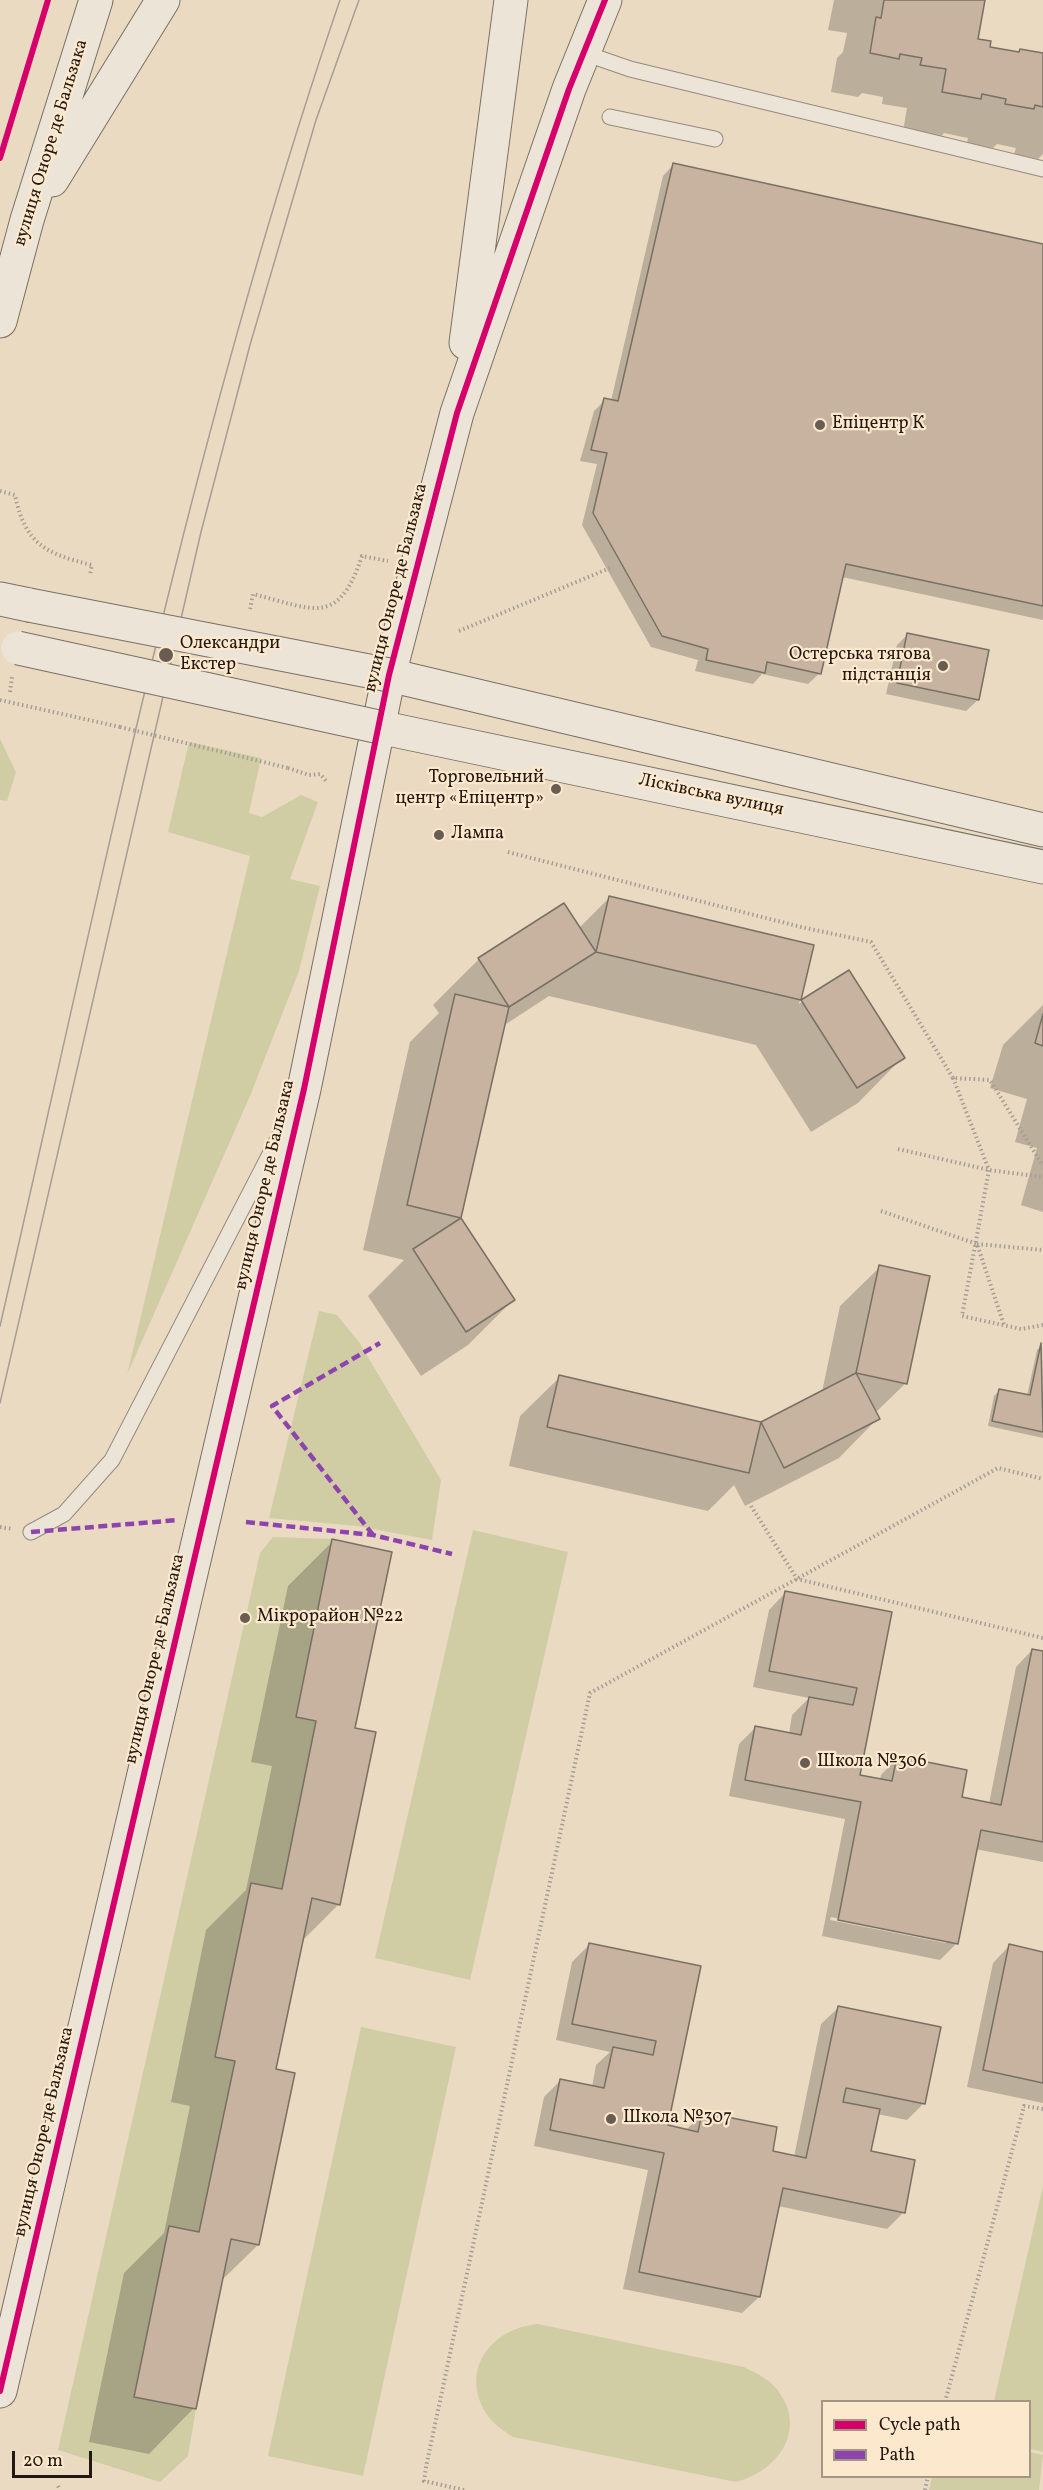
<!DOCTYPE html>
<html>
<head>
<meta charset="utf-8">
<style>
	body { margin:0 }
	#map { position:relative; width:1043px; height:2490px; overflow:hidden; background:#eadac2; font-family:Vollkorn,serif }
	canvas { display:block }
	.legend { position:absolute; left:821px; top:2400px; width:210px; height:78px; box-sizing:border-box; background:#fce9cd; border:2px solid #a59582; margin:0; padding:8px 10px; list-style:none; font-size:18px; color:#231812 }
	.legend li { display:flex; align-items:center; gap:12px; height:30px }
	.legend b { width:30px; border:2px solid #a59582 }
	.scale { position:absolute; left:12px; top:2451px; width:80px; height:27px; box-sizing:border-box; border:3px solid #231812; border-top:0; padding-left:8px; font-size:18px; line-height:21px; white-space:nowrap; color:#231812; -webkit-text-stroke:4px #fce9cd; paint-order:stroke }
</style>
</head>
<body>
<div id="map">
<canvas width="1043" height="2490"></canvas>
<ul class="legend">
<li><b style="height:8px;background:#d6006c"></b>Cycle path</li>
<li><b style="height:8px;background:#8e44ad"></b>Path</li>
</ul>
<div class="scale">20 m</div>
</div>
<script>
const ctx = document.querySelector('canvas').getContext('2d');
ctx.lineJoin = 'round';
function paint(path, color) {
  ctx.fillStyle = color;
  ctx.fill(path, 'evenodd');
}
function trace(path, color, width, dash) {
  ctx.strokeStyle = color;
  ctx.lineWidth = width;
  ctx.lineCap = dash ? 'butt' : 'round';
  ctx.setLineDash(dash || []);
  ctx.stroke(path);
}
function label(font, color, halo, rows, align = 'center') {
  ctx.font = font + ' Vollkorn,serif';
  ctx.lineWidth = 4.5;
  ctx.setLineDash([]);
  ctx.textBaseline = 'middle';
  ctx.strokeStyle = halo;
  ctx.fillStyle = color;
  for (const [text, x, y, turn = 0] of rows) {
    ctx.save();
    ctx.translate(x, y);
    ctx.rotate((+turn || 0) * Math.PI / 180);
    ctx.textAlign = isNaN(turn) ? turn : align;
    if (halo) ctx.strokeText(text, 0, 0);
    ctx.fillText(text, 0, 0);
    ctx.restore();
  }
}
const green = new Path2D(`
	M0,739L16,772L7,801L0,800Z
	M189,742L261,758L249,813L262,817L301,795L318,802L290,879L320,886L299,971L250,1096L127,1375L250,856L168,832Z
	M319,1311L337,1315L359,1342L441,1480L432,1540L357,1526L269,1518Z
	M473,1530L568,1552L470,1980L375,1958Z
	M273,1537L332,1539L296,1716L316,1721L282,1889L215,2057L235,2061L199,2232L169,2226L134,2396L196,2409L188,2456L160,2482L58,2450L260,1553Z
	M361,2027L456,2047L363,2476L268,2456Z
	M1043,2186V2452L1030,2449V2402L994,2401Z
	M538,2324L744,2367C758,2374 773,2381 781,2395C806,2434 775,2472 736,2482L513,2437C502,2430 489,2421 483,2408C462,2365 494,2328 538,2324Z
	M1030,2452L1043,2455L1039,2490H929L932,2477L1030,2476Z`);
const shadow = new Path2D(`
	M834,0H983L976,40L988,48L1017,53L1020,50L1043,61V154L1038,159L1014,154L1016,148L997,144L993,148L967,143L968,138L944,133L940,138L903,131L907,108L882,104L883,97L862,93L858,97L831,92L837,58L843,52L847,33L828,30Z
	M674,164L1043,246V620L842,577L820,673L808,684L762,674L753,684L695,671L698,660L651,647L582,525L597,464L580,461L594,411L605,400L611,401L663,176Z
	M908,634L978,700L966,711L886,694L897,645Z
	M609,898L813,946L799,1004L849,972L903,1057L858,1103L811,1132L756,1045L549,996L503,1026L459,1218L513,1300L468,1345L421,1376L368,1296L404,1260L363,1250L410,1042L439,1013L433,1005L479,959L564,905L579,928Z
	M1043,1005V1212L1021,1205L1037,1148L1015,1142L1027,1099L990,1088L1003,1045Z
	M880,1267L906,1383L875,1413L878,1418L839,1458L745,1506L734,1485L708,1511L509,1466L520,1416L560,1377L761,1423L822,1392L840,1306Z
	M1042,1345L1043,1438L988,1426L994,1396L1000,1390L1027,1396L1037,1350Z
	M333,1541L354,1730L339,1904L301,1942L275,2070L258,2245L220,2282L194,2408L149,2454L89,2442L124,2273L164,2233L190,2106L171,2102L206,1930L246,1890L272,1766L251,1762L288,1586Z
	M785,1593L890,1614L858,1776L880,1780L881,1775L897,1758L960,1798L989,1804L1016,1667L1032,1650L1043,1652V1862L975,1849L957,1943L940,1960L822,1936L845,1819L729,1796L739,1744L756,1727L789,1734L792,1715L809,1698L753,1687L769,1610ZM831,1917L946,1940V1943L830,1920Z
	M589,1945L699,1968L666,2126L685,2131L702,2114L771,2152L794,2157L821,2024L838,2008L924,2103L907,2120L877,2114L869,2152L904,2212L887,2229L778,2206L759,2297L742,2313L623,2289L648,2170L534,2146L544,2097L561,2080L592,2087L596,2065L610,2052L556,2040L572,1962Z
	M1009,1946L1043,1953V2103L967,2087L993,1963Z`);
const building = new Path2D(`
	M884,0H985L978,39L991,41L990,47L1019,52L1020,49L1043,53V107L1035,105L1034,109L1005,104L1006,99L982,94L981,99L942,92L946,69L920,65L922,58L900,54L899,59L870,53L876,17L881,18Z
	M673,163L1043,244V606L846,564L821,674L767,662L765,673L706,660L708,649L662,636L593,513L607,453L591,450L604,398L618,401Z
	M907,633L989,650L979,700L897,683Z
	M609,896L814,945L801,1000L596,952Z
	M564,903L596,952L509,1007L478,958Z
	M849,970L905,1058L857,1088L801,1000Z
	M455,994L509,1007L461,1218L407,1205Z
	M1043,1014V1046L1035,1043Z
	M461,1218L515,1300L466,1332L413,1249Z
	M879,1265L930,1276L907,1384L856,1373Z
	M1041,1343L1043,1432L992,1421L999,1389L1030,1395Z
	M856,1373L880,1419L784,1468L761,1422Z
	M559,1375L761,1422L749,1473L547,1427Z
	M332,1539L392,1552L355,1728L376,1732L340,1905L312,1898L276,2069L295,2073L259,2245L231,2239L196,2409L134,2397L169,2226L199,2232L235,2061L215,2057L251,1883L282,1889L316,1721L296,1717Z
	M785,1591L892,1612L860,1775L892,1781L897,1756L967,1770L962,1797L1001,1805L1032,1649L1043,1651V1842L981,1830L958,1944L838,1920L861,1802L745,1780L755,1726L801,1735L809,1697L853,1705L857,1688L769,1671Z
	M589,1943L701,1966L668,2125L698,2132L702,2112L777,2127L773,2151L806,2158L838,2006L941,2027L925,2104L846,2088L843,2102L880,2109L871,2151L915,2160L905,2213L783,2188L760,2297L639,2272L664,2153L550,2130L560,2079L604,2088L613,2047L653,2055L656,2041L572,2024Z
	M1009,1944L1043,1952V2083L983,2070Z`);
const path = new Path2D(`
	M0,491L15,495C25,544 46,554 92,565L90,574
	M250,609L253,594C313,609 338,628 362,556L388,561
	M459,631L610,568
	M10,692L12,677
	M0,700L120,727
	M288,768L309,775L320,774L327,782
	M508,852L801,927L871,942L953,1078L990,1080L1043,1166
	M953,1078L989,1170L962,1316L1021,1329L1043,1325
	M898,1149L989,1170L1043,1177
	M881,1211L977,1244L1004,1325
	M977,1244L1043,1250
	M751,1506L797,1579L1043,1638
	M0,1527L13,1529
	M945,2402L1024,2106L1043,2109
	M58,2486L60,2490
	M464,2490L424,2481L426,2467L590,1693L998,1468L1043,1479
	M925,2490L928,2476`);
const lane = new Path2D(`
	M584,53L630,69L1043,169
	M610,117L715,139
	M31,1532L64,1514L112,1460L282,1131`);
const secondary = new Path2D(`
	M52,180L163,0
	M0,321L27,220L96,0
	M466,343L511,0
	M0,599L29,605
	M389,675L1043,830
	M379,727L1043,867
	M0,2391L304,1089L389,675L457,413L569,89L605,0`);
const tram = new Path2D(`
	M0,1326C102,882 192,432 340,0
	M0,1403L201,532L250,345L316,120L359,0`);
const pathBridge = new Path2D(`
	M120,727L288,768`);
const secondaryBridge = new Path2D(`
	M29,605L389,675
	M18,648L379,727`);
const quiet = new Path2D(`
	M246,1522L373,1535L452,1554
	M31,1532L179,1520
	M373,1535L272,1406L380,1343`);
const cycleway = new Path2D(`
	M0,158L48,0
	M0,2391L304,1089L389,675L457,413L569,89L605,0`);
const markers = [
	[820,425,6,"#695c50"],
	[166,655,8,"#695c50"],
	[943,666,6,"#695c50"],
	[556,789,6,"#695c50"],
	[439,835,6,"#695c50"],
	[245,1618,6,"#695c50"],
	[805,1763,6,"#695c50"],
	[611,2119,6,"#695c50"]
];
const streetNames = [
	["вулиця Оноре де Бальзака",52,143,-73],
	["вулиця Оноре де Бальзака",397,588,-76],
	["Лісківська вулиця",711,796,12],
	["вулиця Оноре де Бальзака",266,1185,-77],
	["вулиця Оноре де Бальзака",156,1659,-77],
	["вулиця Оноре де Бальзака",45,2132,-77]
];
const poiNames = [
	["Епіцентр К",832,425],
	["Олександри",180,645],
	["Екстер",180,666],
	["Остерська тягова",931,656,"right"],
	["пiдстанцiя",931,677,"right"],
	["Торговельний",544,779,"right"],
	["центр «Епіцентр»",544,800,"right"],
	["Лампа",451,835],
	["Мікрорайон №22",257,1618],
	["Школа №306",817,1763],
	["Школа №307",623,2119]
];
paint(green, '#d0cda5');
paint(shadow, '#0003');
paint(building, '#c7b3a0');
trace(building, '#797064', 1.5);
trace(lane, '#958a7d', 17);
trace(secondary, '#797064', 35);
trace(path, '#a69e95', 4, [1.5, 3]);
trace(lane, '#ede4d8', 15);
trace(secondary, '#ede4d8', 33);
trace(tram, '#a69e95', 1.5);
trace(secondaryBridge, '#797064', 35, []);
trace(pathBridge, '#a69e95', 4, [1.5, 3]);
trace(secondaryBridge, '#ede4d8', 33);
trace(quiet, '#8e44ad', 4.5, [9, 4.5]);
trace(cycleway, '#d6006c', 6);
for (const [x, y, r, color] of markers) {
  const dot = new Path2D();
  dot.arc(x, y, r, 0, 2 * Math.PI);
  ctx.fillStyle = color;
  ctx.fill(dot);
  trace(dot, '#fce9cd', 2);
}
label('18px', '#231812', '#fce9cd', streetNames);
label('18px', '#231812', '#fce9cd', poiNames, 'left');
</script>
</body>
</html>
